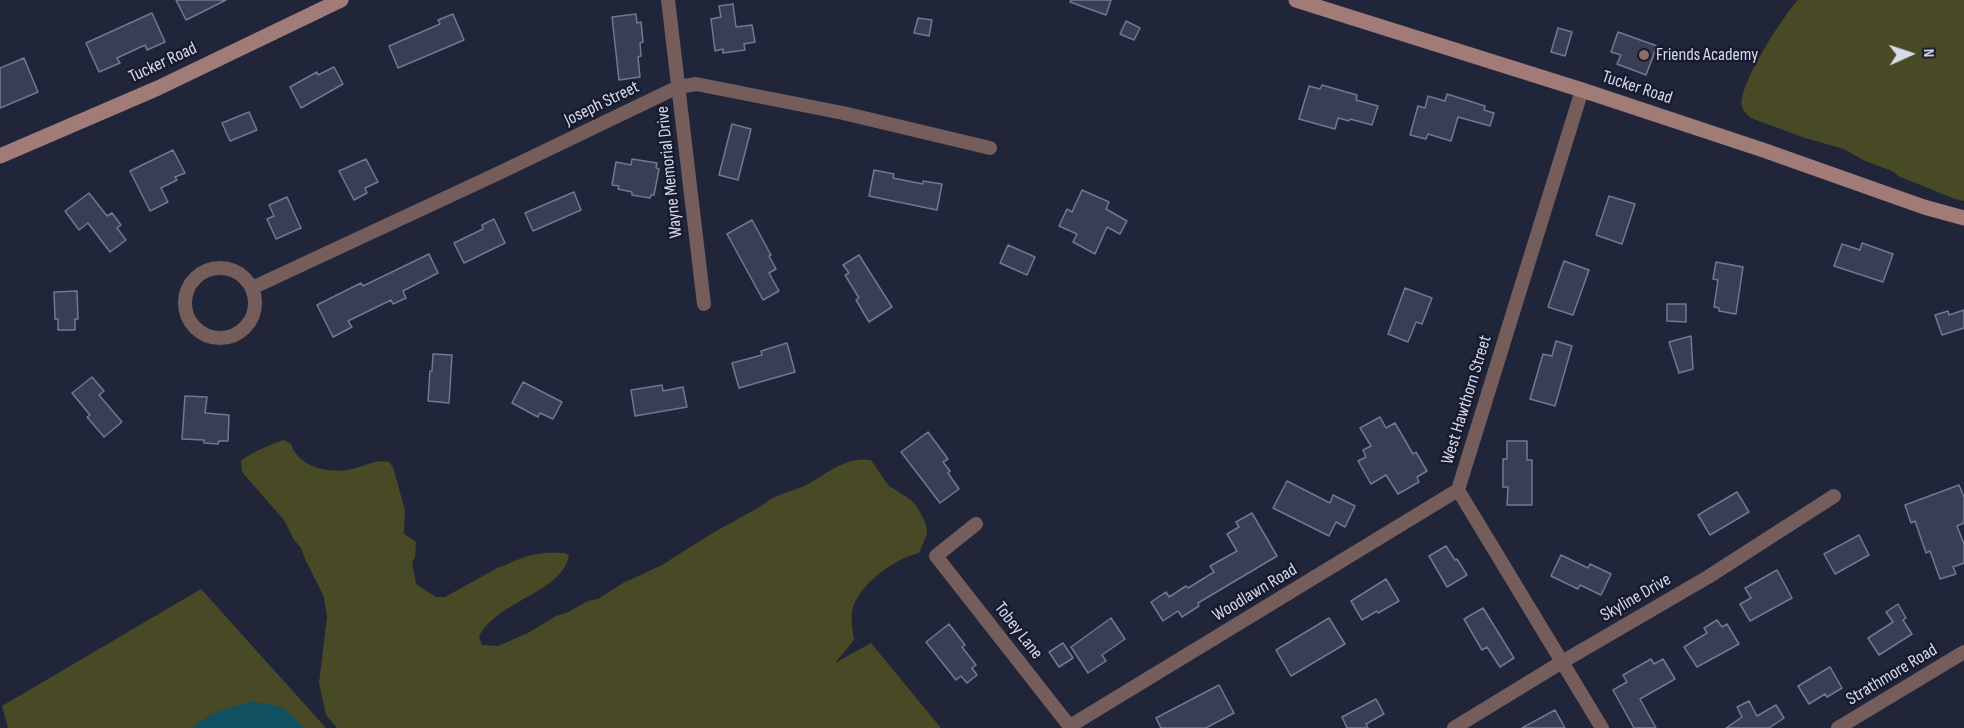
<!DOCTYPE html>
<html>
<head>
<meta charset="utf-8">
<style>
	body { margin:0 }
	#map { position:relative; width:1964px; height:728px; overflow:hidden; background:#21253a; font-family:"Sofia Sans Condensed",sans-serif }
	canvas { display:block }
	.north { position:absolute; left:1880px; top:24px; width:60px; height:60px; -webkit-text-stroke:4px #171b30; paint-order:stroke; rotate:87deg; font-size:16px; font-weight:700; line-height:24px; text-align:center; color:#d6dae8 }
	.north::after { content:''; display:block; margin:auto; width:21px; height:27px; background:#d6dae8; clip-path:polygon(50% 0,100% 100%,50% 72%,0 100%) }
</style>
</head>
<body>
<div id="map">
<canvas width="1964" height="728"></canvas>
<div class="north">N</div>
</div>
<script>
const ctx = document.querySelector('canvas').getContext('2d');
ctx.lineJoin = 'round';
function paint(path, color) {
  ctx.fillStyle = color;
  ctx.fill(path, 'evenodd');
}
function trace(path, color, width, dash) {
  ctx.strokeStyle = color;
  ctx.lineWidth = width;
  ctx.lineCap = dash ? 'butt' : 'round';
  ctx.setLineDash(dash || []);
  ctx.stroke(path);
}
function label(font, color, halo, rows, align = 'center') {
  ctx.font = font + ' "Sofia Sans Condensed",sans-serif';
  ctx.lineWidth = 5;
  ctx.setLineDash([]);
  ctx.textBaseline = 'middle';
  ctx.strokeStyle = halo;
  ctx.fillStyle = color;
  for (const [text, x, y, turn = 0] of rows) {
    ctx.save();
    ctx.translate(x, y);
    ctx.rotate((+turn || 0) * Math.PI / 180);
    ctx.textAlign = isNaN(turn) ? turn : align;
    if (halo) ctx.strokeText(text, 0, 0);
    ctx.fillText(text, 0, 0);
    ctx.restore();
  }
}
const green = new Path2D(`
	M1798,0H1964V201L1955,199L1898,176L1894,172L1863,160L1844,149L1805,138L1751,118C1747,115 1744,112 1742,107C1737,87 1783,16 1798,0Z
	M284,440L291,444C299,468 330,474 352,469C365,466 376,459 389,462L393,467L405,510L404,534L416,542L415,557L412,562L416,584L436,597H445L499,567C506,566 510,562 517,560C533,553 549,552 565,553L569,556C561,593 495,602 479,637L482,645L498,646L528,633L556,616L566,613L588,601L598,599L623,583L662,565L711,534L763,505C774,494 792,492 806,485C827,474 845,456 871,460L888,485L911,500L918,508L926,524L927,534L919,553C895,558 856,586 852,612C851,621 853,631 854,640L835,663L871,643L941,728H337L326,715L319,683L327,617L324,597L306,561L301,548L294,540L284,520L242,472L241,461C247,455 275,442 284,440Z
	M201,589L326,728H8L2,706Z`);
const water = new Path2D(`
	M249,702C274,703 288,707 304,728H192C208,713 229,708 249,702Z`);
const building = new Path2D(`
	M176,0H226L186,20Z
	M1071,0H1111L1106,15L1070,2Z
	M733,4L736,27L752,25L755,42L744,44L745,50L723,53V49L715,51L711,19L721,17L719,6Z
	M152,13L165,42L147,50L145,45L117,58L120,63L99,72L86,43Z
	M453,14L464,40L398,68L389,46L440,24L438,20Z
	M636,14L637,23L641,22L643,42L640,43L641,56L638,57L640,77L619,80L612,17Z
	M918,18L932,20L929,36L914,33Z
	M1126,21L1140,28L1134,40L1120,34Z
	M1558,28L1572,32L1565,56L1551,52Z
	M1618,32L1657,46L1646,75L1617,64L1621,55L1611,52Z
	M24,58L38,92L0,108V68Z
	M334,67L343,84L301,108L290,87L317,72L318,75Z
	M1322,85L1357,95L1356,100L1378,106L1372,125L1350,119L1349,121L1338,118L1335,129L1299,119L1309,86L1320,89Z
	M1447,94L1485,106L1484,110L1494,113L1490,126L1458,117L1451,141L1428,134L1426,139L1410,135L1418,106L1425,108L1428,96L1445,101Z
	M249,112L257,130L230,141L222,123Z
	M732,124L751,129L738,180L719,175Z
	M173,150L185,173L175,177L177,180L161,188L168,202L150,211L130,171Z
	M366,159L378,182L365,188L367,193L354,200L339,171Z
	M632,159L657,163L656,168L659,169L654,195H651L650,198L632,195V192L618,189L619,186L612,185L616,162L631,165Z
	M874,170L894,174L893,178L923,184V181L942,184L937,210L869,196Z
	M1082,190L1109,202L1106,209L1127,221L1120,234L1107,227L1095,254L1073,242L1077,234L1059,226L1067,209L1072,212Z
	M574,192L581,210L533,231L525,213Z
	M89,193L107,216L112,213L121,225L117,228L126,240L110,252L88,223L79,230L65,211Z
	M1609,196L1635,204L1622,244L1596,235Z
	M287,197L301,228L276,239L267,219L274,216L269,205Z
	M494,219L505,243L464,263L454,243L483,229L482,225Z
	M752,220L771,255L769,256L776,269L769,273L779,291L763,300L727,234Z
	M1862,243L1893,254L1883,282L1834,266L1842,244L1860,250Z
	M1008,245L1035,257L1027,275L1000,263Z
	M429,254L438,273L403,291L406,298L393,304L391,300L348,321L352,327L333,337L317,305L361,283L363,286Z
	M859,255L892,307L869,322L856,300L859,298L845,275L849,273L843,265Z
	M1564,261L1589,270L1573,315L1548,307Z
	M1716,262L1743,267L1736,314L1719,311V308L1714,307L1718,280L1713,279Z
	M1405,288L1432,298L1422,324L1416,322L1408,342L1388,334Z
	M77,291L78,319H75V330H58V319H55L54,292Z
	M1667,304H1686V322L1667,321Z
	M1964,310V328L1942,335L1935,315L1948,311L1949,315Z
	M1691,336L1693,369L1679,373L1669,342Z
	M1556,341L1572,346L1555,406L1530,399L1543,354L1552,356Z
	M787,343L795,372L739,388L732,363L762,355L761,351Z
	M433,354L452,355L449,403L428,401L430,371H432Z
	M92,377L104,391L99,395L122,422L104,437L87,417L90,415L72,393Z
	M523,382L562,402L553,419L540,413L538,417L512,403Z
	M662,385L663,391L683,387L687,407L635,416L631,390Z
	M185,396L207,397L205,413L229,415L228,441H219L218,444L204,443V440L182,439Z
	M1380,417L1386,428L1395,423L1413,454L1416,452L1427,471L1417,477L1419,482L1398,494L1386,475L1371,484L1358,461L1366,457L1363,450L1371,446L1360,428Z
	M928,432L948,459L943,462L950,471L948,473L959,489L940,503L901,452Z
	M1507,441H1527V460H1532V505H1507L1508,487H1503V459H1507Z
	M1287,481L1330,503L1333,495L1355,506L1345,527L1336,522L1329,536L1273,508Z
	M1959,485L1964,497V523L1957,526L1964,544V563L1953,567L1956,574L1940,579L1930,551L1926,553L1915,521L1911,523L1905,505Z
	M1737,492L1749,512L1710,535L1698,515Z
	M1252,513L1277,556L1198,603L1199,606L1182,617L1178,611L1163,621L1151,602L1166,592L1169,597L1186,586L1188,588L1214,572L1210,566L1237,551L1227,534L1239,527L1236,522Z
	M1859,535L1869,555L1835,574L1824,554Z
	M1446,546L1455,560L1457,559L1467,575L1447,587L1429,556Z
	M1561,555L1588,568L1590,564L1611,574L1601,595L1580,585L1578,589L1551,576Z
	M1777,570L1792,598L1750,621L1740,604L1751,598L1745,588Z
	M1386,579L1399,601L1378,613L1377,611L1362,620L1351,601Z
	M1898,604L1906,618L1903,620L1912,634L1879,655L1868,638L1893,622L1886,612Z
	M1483,608L1514,658L1500,667L1487,647L1482,650L1464,619Z
	M1111,618L1125,639L1102,655L1106,661L1088,673L1071,647Z
	M1329,618L1345,644L1291,676L1276,650Z
	M1717,620L1722,627L1727,624L1739,644L1697,667L1684,647L1707,633L1704,628Z
	M949,624L965,645L962,647L976,665L972,668L977,675L967,683L961,676L956,680L926,642Z
	M1063,643L1073,658L1059,667L1049,652Z
	M1651,659L1654,664L1663,659L1675,679L1640,699L1656,728H1634L1613,690L1627,682L1623,675Z
	M1830,667L1842,688L1827,697L1825,694L1809,704L1798,686Z
	M1219,685L1234,713L1206,728H1161L1156,718Z
	M1376,699L1384,714L1366,724L1368,728H1347L1342,717Z
	M1749,701L1757,716L1776,705L1784,718L1769,728H1726L1742,717L1737,707Z
	M1555,710L1565,728H1522Z`);
const street = new Path2D(`
	M668,0L704,304
	M1582,90L1458,490L1602,728
	M185 303a35 35 0 1 1 70 0a35 35 0 1 1-70 0Z
	M252,288L499,173L678,87L696,84L843,113L990,148
	M976,524L936,556L1071,728
	M1070,726L1458,490
	M1454,728L1562,662L1708,577L1834,496
	M1838,728L1964,652`);
const secondary = new Path2D(`
	M1296,0L1582,90L1763,150L1924,207L1964,218
	M0,156L158,88L341,0`);
const markers = [
	[1644,55,6,"#8d6e63"]
];
const poiNames = [
	["Friends Academy",1656,55]
];
const streetNames = [
	["Tucker Road",163,63,-25],
	["Tucker Road",1637,88,18],
	["Joseph Street",602,104,-26],
	["Wayne Memorial Drive",670,172,-96],
	["West Hawthorn Street",1467,400,-73],
	["Woodlawn Road",1255,593,-31],
	["Skyline Drive",1636,598,-30],
	["Tobey Lane",1018,631,52],
	["Strathmore Road",1892,675,-31]
];
paint(green, '#474a24');
paint(water, '#0f5061');
paint(building, '#393e55');
trace(building, '#727891', 1.5);
trace(street, '#745d5a', 14);
trace(secondary, '#a07b77', 15);
for (const [x, y, r, color] of markers) {
  const dot = new Path2D();
  dot.arc(x, y, r, 0, 2 * Math.PI);
  ctx.fillStyle = color;
  ctx.fill(dot);
  trace(dot, '#171b30', 2);
}
label('18px', '#d6dae8', '#171b30', poiNames, 'left');
label('18px', '#d6dae8', '#171b30', streetNames);
</script>
</body>
</html>
